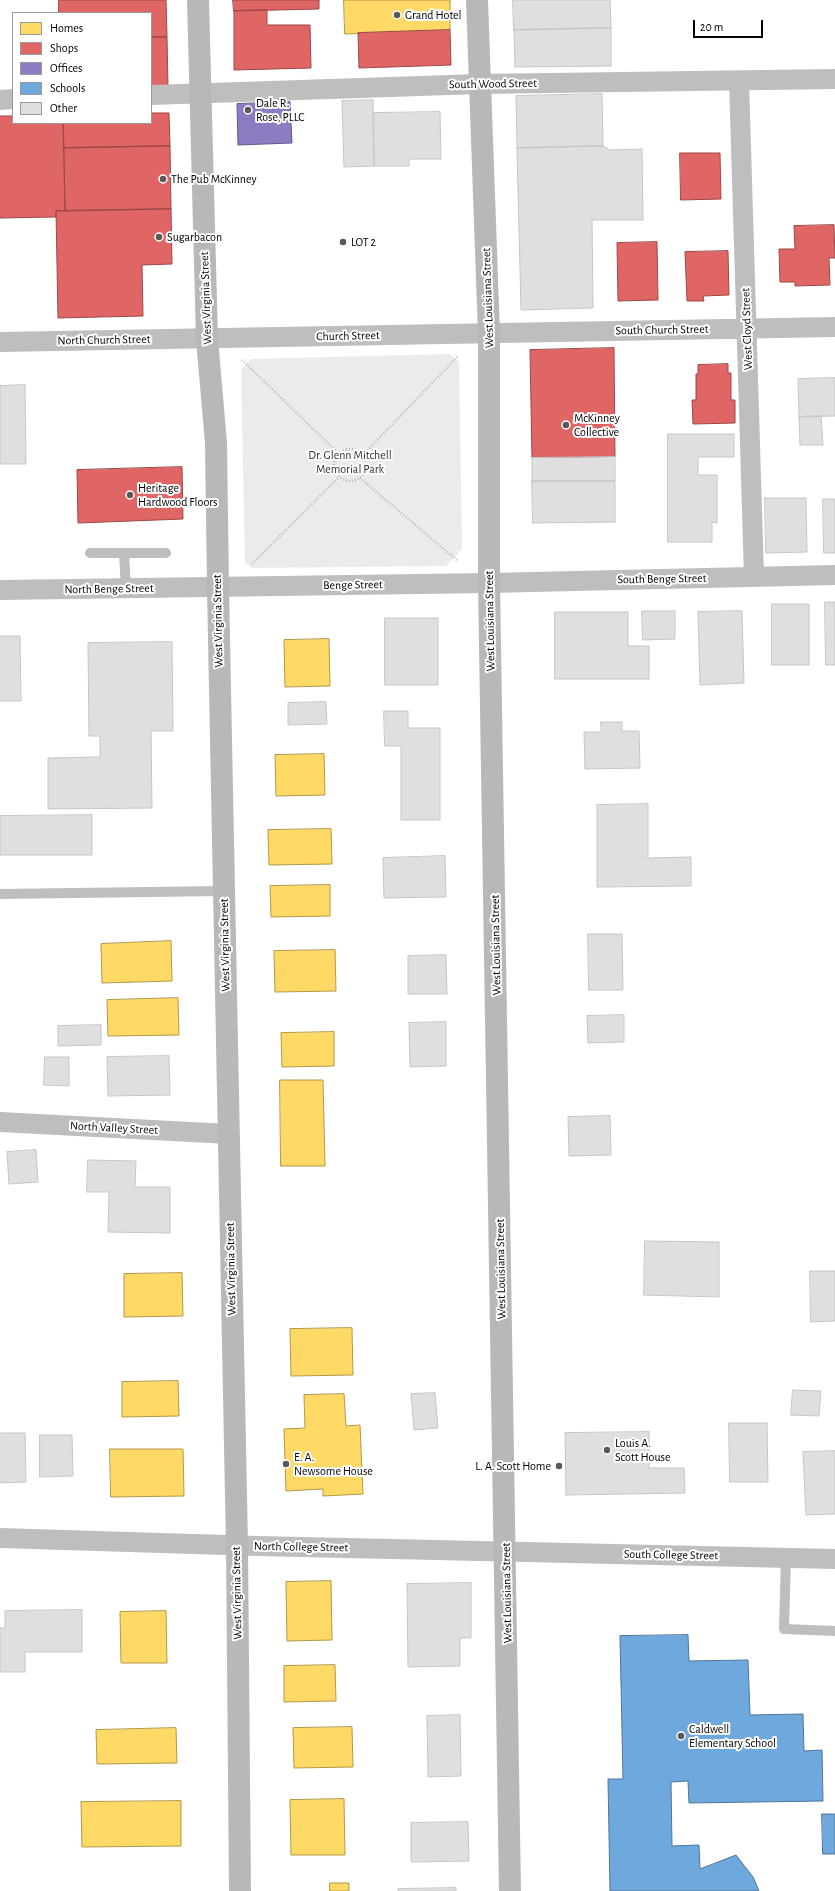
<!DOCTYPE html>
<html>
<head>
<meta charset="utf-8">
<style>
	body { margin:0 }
	#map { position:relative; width:835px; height:1891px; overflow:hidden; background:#fff; font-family:"Alegreya Sans",sans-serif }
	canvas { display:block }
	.legend { position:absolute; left:12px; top:12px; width:140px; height:112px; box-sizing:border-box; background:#fff; border:1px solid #999; margin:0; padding:5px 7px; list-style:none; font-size:12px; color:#000 }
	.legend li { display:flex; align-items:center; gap:8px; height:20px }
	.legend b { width:20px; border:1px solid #999 }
	.scale { position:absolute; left:693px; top:20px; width:70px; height:18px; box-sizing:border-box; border:2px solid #000; border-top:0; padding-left:5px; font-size:12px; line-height:14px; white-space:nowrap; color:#000; -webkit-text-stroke:3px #fff; paint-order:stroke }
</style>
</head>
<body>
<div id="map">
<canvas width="835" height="1891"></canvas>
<ul class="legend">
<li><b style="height:11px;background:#ffd966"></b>Homes</li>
<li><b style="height:11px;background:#e06666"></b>Shops</li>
<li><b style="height:11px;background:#8e7cc3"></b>Offices</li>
<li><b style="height:11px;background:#6fa8dc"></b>Schools</li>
<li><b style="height:11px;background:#dfdfdf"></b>Other</li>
</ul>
<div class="scale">20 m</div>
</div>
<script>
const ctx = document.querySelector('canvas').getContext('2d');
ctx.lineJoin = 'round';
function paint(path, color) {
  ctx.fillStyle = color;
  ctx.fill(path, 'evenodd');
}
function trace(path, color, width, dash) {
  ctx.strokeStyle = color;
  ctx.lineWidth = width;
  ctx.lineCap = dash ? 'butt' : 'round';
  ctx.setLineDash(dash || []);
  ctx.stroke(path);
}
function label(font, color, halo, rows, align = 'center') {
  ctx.font = font + ' "Alegreya Sans",sans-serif';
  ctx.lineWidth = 4;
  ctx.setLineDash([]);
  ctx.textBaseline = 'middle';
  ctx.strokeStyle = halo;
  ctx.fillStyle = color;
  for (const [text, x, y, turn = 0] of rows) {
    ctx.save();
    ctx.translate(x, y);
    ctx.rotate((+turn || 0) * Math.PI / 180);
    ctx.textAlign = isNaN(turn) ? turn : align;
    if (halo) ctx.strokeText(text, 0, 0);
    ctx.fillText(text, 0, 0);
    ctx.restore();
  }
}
const green = new Path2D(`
	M450,354L459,362L462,549L446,566L252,568L245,563L241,370L251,359Z`);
const homes = new Path2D(`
	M344,0H450V30L345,34Z
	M329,639L330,686L285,687L284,640Z
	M324,754L325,795L276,796L275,755Z
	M331,829L332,864L269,865L268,830Z
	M330,885V916L271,917L270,886Z
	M171,941L172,981L102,983L101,944Z
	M335,950L336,991L275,992L274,951Z
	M178,998L179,1035L108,1036L107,1000Z
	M334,1032V1066L282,1067L281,1033Z
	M280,1080H323L325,1166H281Z
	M182,1273L183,1316L124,1317V1274Z
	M352,1328L353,1375L291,1376L290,1329Z
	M178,1381L179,1416L122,1417V1382Z
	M344,1394L346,1426L360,1425L363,1494L323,1496V1489L286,1491L284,1429L305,1428L304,1395Z
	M110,1449H183L184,1496L111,1497Z
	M331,1581L332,1640L287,1641L286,1582Z
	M166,1611L167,1663H121L120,1612Z
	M335,1665L336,1701L284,1702V1666Z
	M352,1727L353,1767L294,1768L293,1728Z
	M176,1728L177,1763L97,1764L96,1730Z
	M344,1799L345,1855H291L290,1800Z
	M181,1801V1846L82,1847L81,1802Z
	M330,1883H349V1891H330Z`);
const shops = new Path2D(`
	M59,0H166L167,37H151V13H59Z
	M233,0H319V9L234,11Z
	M267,10V25H310L311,68L234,70V11Z
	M450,30L451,65L359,68L358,33Z
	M151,37H167L168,87H151Z
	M151,113H169L170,146L64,148L63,123H151Z
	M0,116H13V123H63L65,211H56V217L0,218Z
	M170,146L171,209L65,211L64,148Z
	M680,153H720L721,199L681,200Z
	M171,209L172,264L142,265L143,316L58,318L56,211Z
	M834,225L835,258H829L830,285L795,286V282H780L779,249H795L794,226Z
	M657,242L658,300L618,301L617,243Z
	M728,251L729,295L703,296L704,301H687L685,252Z
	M614,348L615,457L532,458L530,350Z
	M728,364V373H731V400H735V423L693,424L692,400H696V374H698V365Z
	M182,467L183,519L78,523L77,470Z`);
const offices = new Path2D(`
	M290,102L292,143L238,145L237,104Z`);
const schools = new Path2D(`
	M688,1635L689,1661L748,1660L750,1715L803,1714L804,1751L822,1750L823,1801L689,1803L688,1781L671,1782L672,1846L699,1845L700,1869L736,1855L753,1877L759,1891H610L608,1779H623L620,1636Z
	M822,1814H835V1854H823Z`);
const building = new Path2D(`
	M513,0H610L611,28L514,30Z
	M611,28V66L515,67L514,30Z
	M602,94L603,146L517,148L516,96Z
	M373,100L374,166L344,167L342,101Z
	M440,112L441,159H409V166H374L373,113Z
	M603,146L610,150L642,149L643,220H592L593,308L521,310L517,148Z
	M835,378V416L799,417L798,379Z
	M25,385L26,464H0V386Z
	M821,416L823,445H800L799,417Z
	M668,434H734V457H698V475H717V523L712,522V542H668Z
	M615,457V481H532V458Z
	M532,481H615V522L533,523Z
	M765,498H806L807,552L766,553Z
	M823,499H835V553H824Z
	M825,602H835V665H826Z
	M772,604H809V665H772Z
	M642,611H675V639L643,640Z
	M742,611L744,683L700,685L698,612Z
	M555,612H628V646H649V679H555Z
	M385,618H438V685H385Z
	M0,636H20L21,701H0Z
	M172,642L173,731H151L152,808L48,809V758L100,757V736H89L88,643Z
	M326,702L327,724L288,725V703Z
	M384,711H408V728H440V820H401V746H385Z
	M601,722H622V731H639L640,768L585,769L584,732H601Z
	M648,804V858L691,857V886L597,887V805Z
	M92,815V855H0V816Z
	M445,856L446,897L384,898L383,858Z
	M588,934H622L623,990H589Z
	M446,955L447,994H408V956Z
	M624,1015V1042L588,1043L587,1016Z
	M446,1022V1066L410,1067L409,1023Z
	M101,1025V1045L58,1046V1026Z
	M169,1056L170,1095L108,1096L107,1057Z
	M45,1057H69V1086L44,1085Z
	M610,1116L611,1155L569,1156L568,1117Z
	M36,1150L38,1182L9,1184L7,1152Z
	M88,1160L136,1161L135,1187H170V1233L108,1232L109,1192H87Z
	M645,1241L719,1242V1297L644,1295Z
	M810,1271H835V1321L811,1322Z
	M793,1390L821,1391L819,1416L791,1415Z
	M435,1393L438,1428L414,1430L411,1394Z
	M729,1423H767L768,1482H730Z
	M649,1432V1468H684L685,1493L566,1495L565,1433Z
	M0,1433H25L26,1482L0,1483Z
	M40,1435H72L73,1476L40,1477Z
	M835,1451V1514L806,1515L803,1452Z
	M471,1583V1638H460V1666L408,1667L407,1584Z
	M82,1610V1652H25V1672H0V1628H5V1611Z
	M460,1715L461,1776L428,1777L427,1716Z
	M468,1822L469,1861L411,1862V1823Z
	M456,1888V1891H398V1889Z`);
const path = new Path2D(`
	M242,360L338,453
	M334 465a16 16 0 1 1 32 0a16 16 0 1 1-32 0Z
	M363,455L458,356
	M360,478L458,561
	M252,564L339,477`);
const service = new Path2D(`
	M90,553H166
	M124,553L126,589
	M0,894L224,891
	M786,1558L784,1629L835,1631`);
const minor = new Path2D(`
	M739,81L754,576
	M151,95L479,84L835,79
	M0,100L13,99
	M0,342L835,327
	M0,590L489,583L835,575
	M0,1122L229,1134
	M0,1538L258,1546L835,1559`);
const secondary = new Path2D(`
	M198,0L207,339L216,443L218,588L237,1546L240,1891
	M477,0L489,334V583L510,1891`);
const markers = [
	[397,15,4,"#595959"],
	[248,110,4,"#595959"],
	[163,179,4,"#595959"],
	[159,237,4,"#595959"],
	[343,242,4,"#595959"],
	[566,425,4,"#595959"],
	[130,495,4,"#595959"],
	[607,1450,4,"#595959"],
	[286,1464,4,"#595959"],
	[559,1466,4,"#595959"],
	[681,1736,4,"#595959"]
];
const poiNames = [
	["Grand Hotel",405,15],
	["Dale R.",256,103],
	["Rose, PLLC",256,117],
	["The Pub McKinney",171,179],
	["Sugarbacon",167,237],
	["LOT 2",351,242],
	["McKinney",574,418],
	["Collective",574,432],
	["Heritage",138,488],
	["Hardwood Floors",138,502],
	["Louis A.",615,1443],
	["Scott House",615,1457],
	["E. A.",294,1457],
	["Newsome House",294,1471],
	["L. A. Scott Home",551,1466,"right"],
	["Caldwell",689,1729],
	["Elementary School",689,1743]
];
const streetNames = [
	["South Wood Street",493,84,-1],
	["West Virginia Street",206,298,-92],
	["West Louisiana Street",488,298,-92],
	["West Cloyd Street",747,329,-92],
	["South Church Street",662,330,-1],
	["Church Street",348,336,-1],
	["North Church Street",104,340,-1],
	["South Benge Street",662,579,-1],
	["Benge Street",353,585,-1],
	["North Benge Street",109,589,-1],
	["West Virginia Street",218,621,-91],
	["West Louisiana Street",490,621,-91],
	["West Virginia Street",225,945,-91],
	["West Louisiana Street",496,945,-91],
	["North Valley Street",114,1128,3],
	["West Virginia Street",231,1269,-91],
	["West Louisiana Street",501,1269,-91],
	["North College Street",301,1547,1],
	["South College Street",671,1555,1],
	["West Virginia Street",237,1593,-91],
	["West Louisiana Street",507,1593,-91]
];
const parkNames = [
	["Dr. Glenn Mitchell",350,455],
	["Memorial Park",350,469]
];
paint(green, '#ebebeb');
paint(homes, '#ffd966');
trace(homes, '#b29847', 1);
paint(shops, '#e06666');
trace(shops, '#9d4747', 1);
paint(offices, '#8e7cc3');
trace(offices, '#635788', 1);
paint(schools, '#6fa8dc');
trace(schools, '#4e769a', 1);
paint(building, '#dfdfdf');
trace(building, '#c6c6c6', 1);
trace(path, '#b9b9b9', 2.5, [1, 2]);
trace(service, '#bebebe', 10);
trace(minor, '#bebebe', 20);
trace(secondary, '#b8b8b8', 22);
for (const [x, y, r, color] of markers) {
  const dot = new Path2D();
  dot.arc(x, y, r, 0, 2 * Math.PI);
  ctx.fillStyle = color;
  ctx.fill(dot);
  trace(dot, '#fff', 1.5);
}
label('12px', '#000', '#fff', poiNames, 'left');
label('12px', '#000', '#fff', streetNames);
label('12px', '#323232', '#fff', parkNames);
</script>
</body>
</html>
